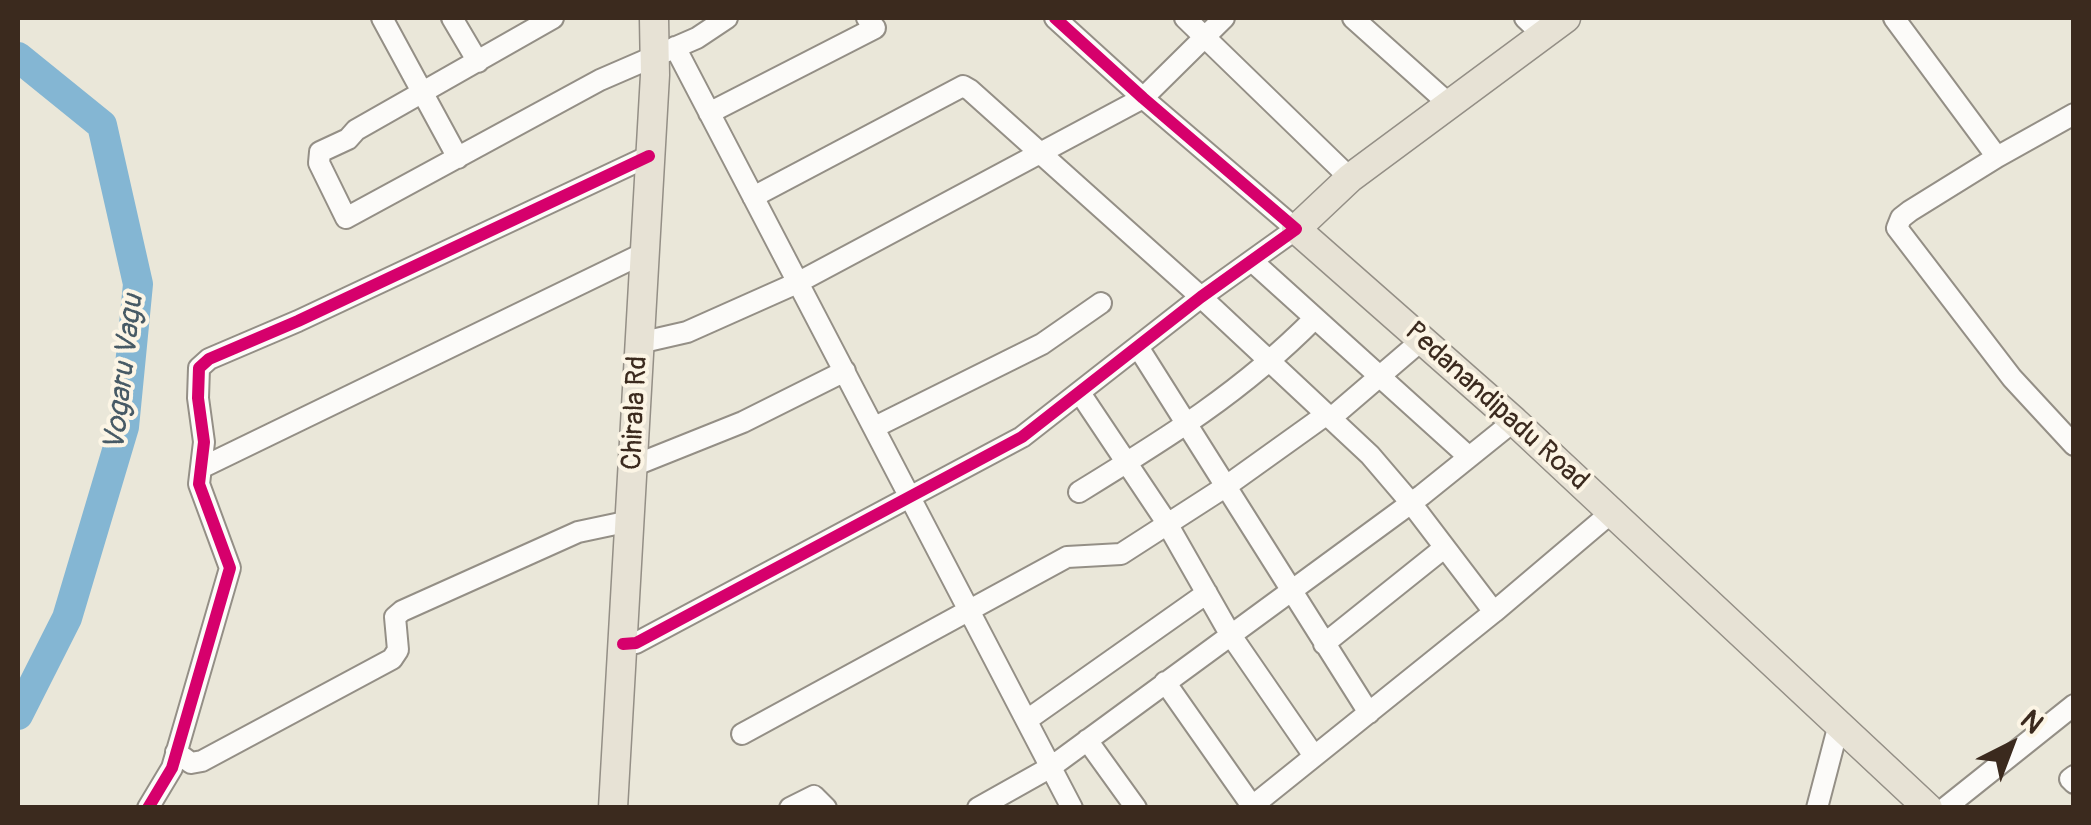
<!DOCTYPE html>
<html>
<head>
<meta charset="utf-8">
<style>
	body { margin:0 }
	#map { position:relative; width:2091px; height:825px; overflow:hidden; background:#eae7d9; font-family:Pangolin,sans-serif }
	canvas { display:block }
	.frame { position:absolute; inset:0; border:20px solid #3b2a1e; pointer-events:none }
	.north { position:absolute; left:1961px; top:695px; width:100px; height:100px; -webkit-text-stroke:8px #fcf5e5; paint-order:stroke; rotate:42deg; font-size:28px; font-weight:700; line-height:40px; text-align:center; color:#3b2a1e }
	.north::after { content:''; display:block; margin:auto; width:35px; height:45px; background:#3b2a1e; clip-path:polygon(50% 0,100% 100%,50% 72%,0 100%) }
</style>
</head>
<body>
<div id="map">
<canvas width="2091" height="825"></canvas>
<div class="frame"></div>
<div class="north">N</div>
</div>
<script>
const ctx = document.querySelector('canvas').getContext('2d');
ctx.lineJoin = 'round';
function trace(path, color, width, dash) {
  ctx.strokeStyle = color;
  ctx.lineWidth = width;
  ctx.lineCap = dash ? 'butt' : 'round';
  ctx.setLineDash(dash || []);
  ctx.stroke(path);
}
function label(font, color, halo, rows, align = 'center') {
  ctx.font = font + ' Pangolin,sans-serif';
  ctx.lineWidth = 8;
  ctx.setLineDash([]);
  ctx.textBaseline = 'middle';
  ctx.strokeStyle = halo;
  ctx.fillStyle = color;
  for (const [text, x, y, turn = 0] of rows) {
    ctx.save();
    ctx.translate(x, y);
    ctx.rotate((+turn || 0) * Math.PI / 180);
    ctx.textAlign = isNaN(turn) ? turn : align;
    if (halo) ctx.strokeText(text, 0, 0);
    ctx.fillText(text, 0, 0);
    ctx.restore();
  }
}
const river = new Path2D(`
	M18,57L102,125L138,284L124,427L67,618L18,715`);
const minor = new Path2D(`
	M382,18L458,158
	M452,18L478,62
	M553,18L356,130L348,139L320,152L319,163L346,218L600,80L697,38L727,18
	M1185,18L1350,178
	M1353,18L1449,104
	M1525,18L1543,35
	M1894,18L1997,157L1910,211L1901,218L1897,228L2012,378L2074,445
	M675,47L1072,808
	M709,113L875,28L867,18
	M1997,157L2074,114
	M753,197L963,86L970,90L1201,297L1370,455L1411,503L1494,612
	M1252,261L1469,457
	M639,343L687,332L797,283L1143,98L1224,18
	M1138,347L1369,713
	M1080,393L1165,520L1230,634L1314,756
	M1331,418L1422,340
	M875,427L1042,344L1101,303
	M633,466L743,422L845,371
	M201,468L644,253
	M1079,492C1167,438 1242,392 1315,318
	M623,644L636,643L1022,437L1201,297L1296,229L1143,98L1055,18
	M1324,644L1444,548
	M1165,682L1252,806
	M1027,720L1207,593
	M742,734L1067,557L1121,554L1225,487L1327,414
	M1087,740L1136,808
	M176,752L191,763L202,761L392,659L398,650L395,617L402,611L578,532L630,521
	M2074,776L2070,779L2074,783
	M148,808L172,768L230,568L199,484L204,442L198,398L199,368L209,359L298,321L649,156
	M790,808L814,796L826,808
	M978,808L1051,767L1422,495L1514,421
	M1250,808L1494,612L1612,512
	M1817,808L1839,724
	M1945,808L2074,705`);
const major = new Path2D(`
	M1566,18L1350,178L1296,229L1514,421L1928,808
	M613,808L655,75L654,18`);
const cycleway = new Path2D(`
	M623,644L636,643L1022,437L1201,297L1296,229L1143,98L1055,18
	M148,808L172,768L230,568L199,484L204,442L198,398L199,368L209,359L298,321L649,156`);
const streetNames = [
	["Pedanandipadu Road",1496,407,42],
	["Chirala Rd",636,413,-87]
];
const waterNames = [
	["Vogaru Vagu",125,373,-83]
];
trace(river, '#84b6d3', 30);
trace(minor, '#948f86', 24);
trace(major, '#948f86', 31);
trace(minor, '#fcfbf9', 20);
trace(major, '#e7e2d5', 28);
trace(cycleway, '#d6006c', 12);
label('28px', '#3b2a1e', '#fcf5e5', streetNames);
label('italic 30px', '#475a65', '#fcf5e5', waterNames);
</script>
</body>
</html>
